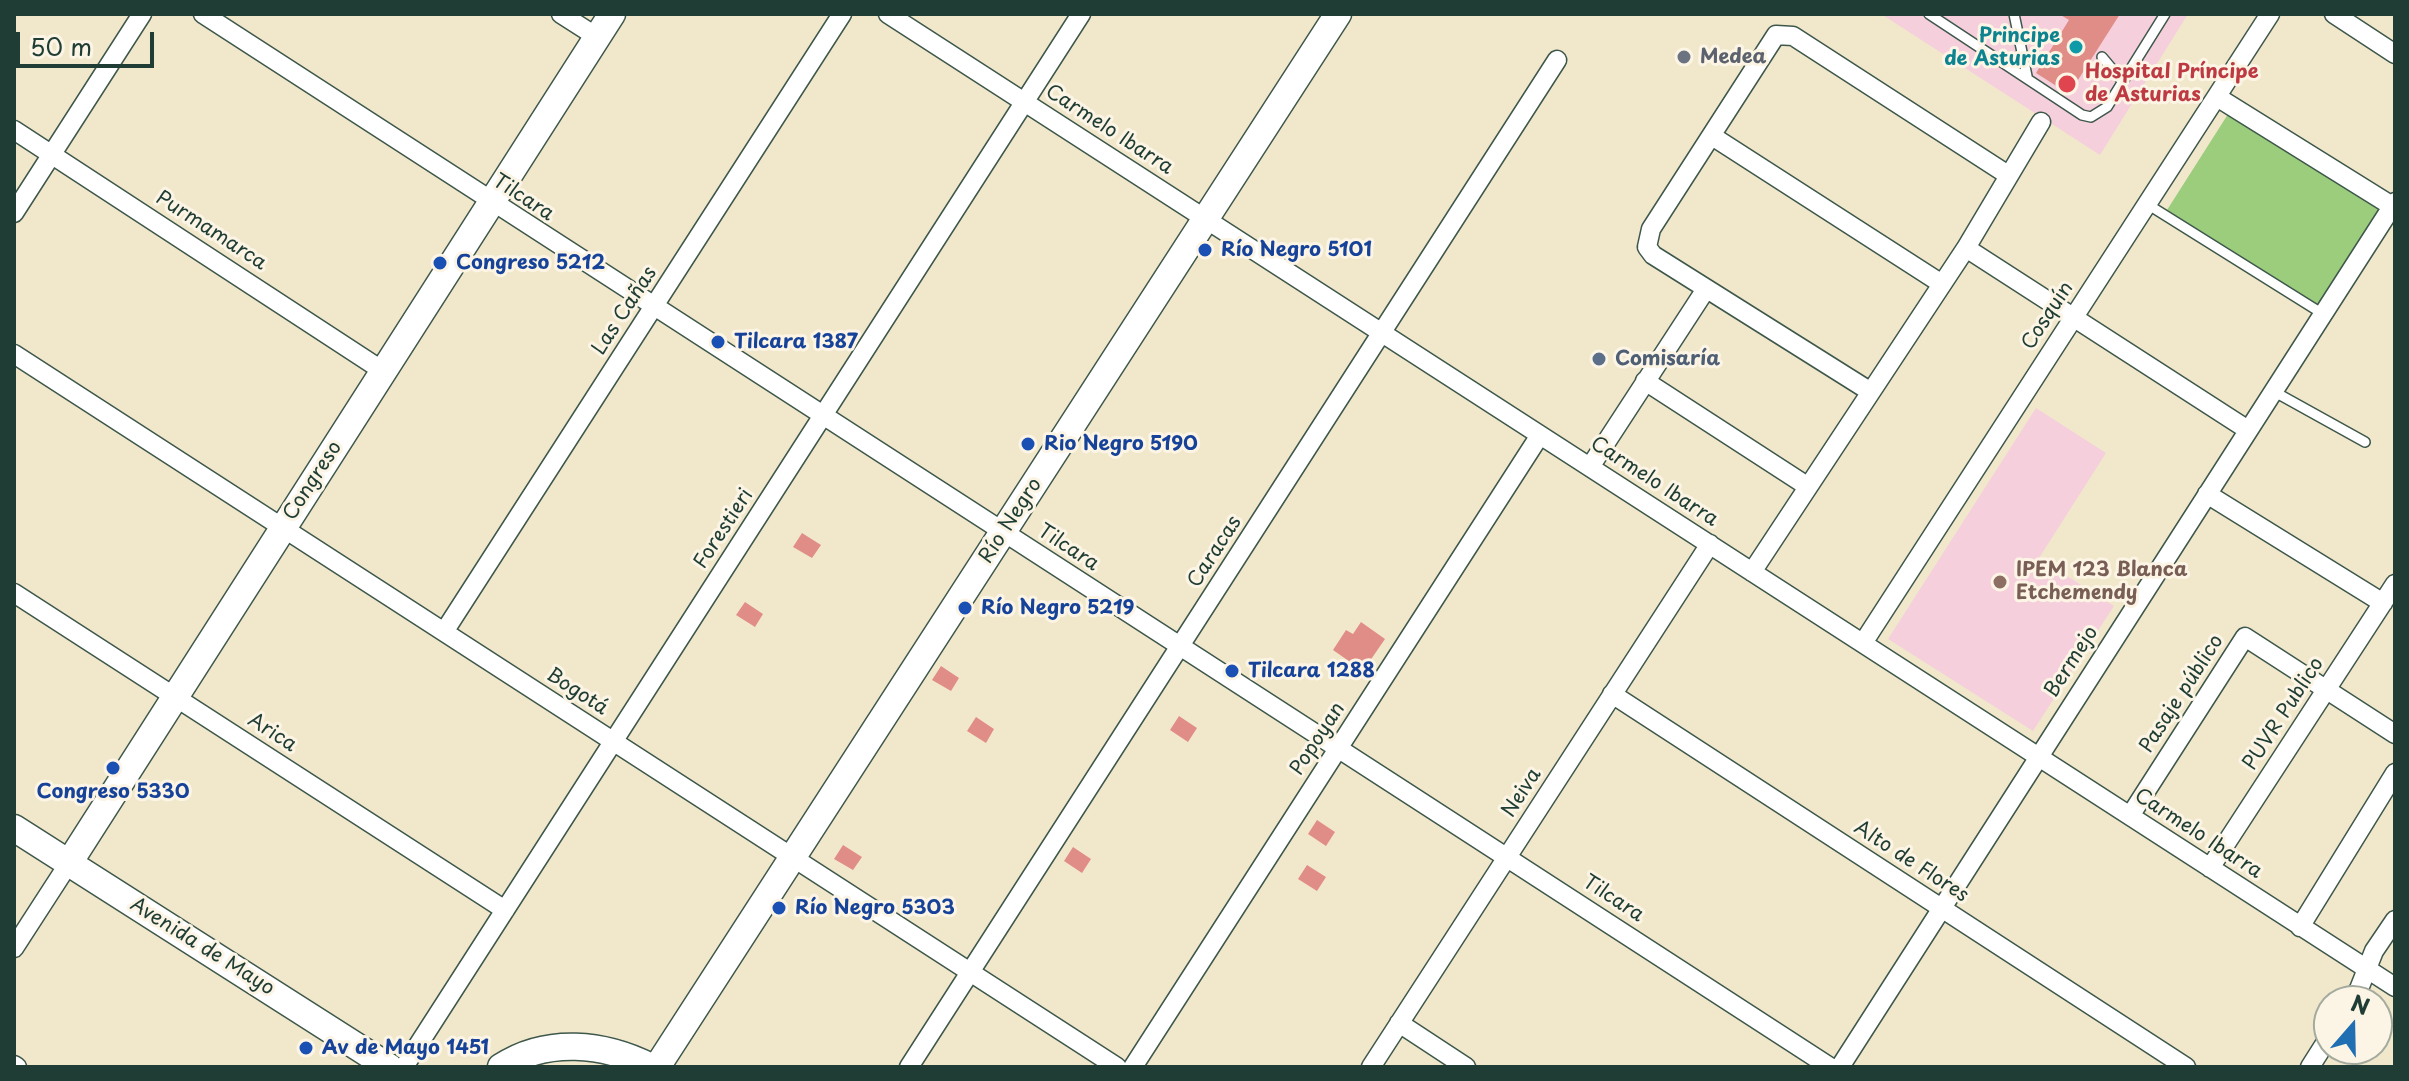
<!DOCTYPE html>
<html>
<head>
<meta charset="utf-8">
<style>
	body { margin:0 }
	#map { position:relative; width:2409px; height:1081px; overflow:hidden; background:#f1e8cc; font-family:"Playpen Sans",sans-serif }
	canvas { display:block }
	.frame { position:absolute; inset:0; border:16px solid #1f3d34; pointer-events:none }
	.north { position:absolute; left:2313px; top:985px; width:80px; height:80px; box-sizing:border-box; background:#fcf5e5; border:2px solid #a4ab9e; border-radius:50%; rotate:20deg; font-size:22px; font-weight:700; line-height:32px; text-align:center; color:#1f3d34 }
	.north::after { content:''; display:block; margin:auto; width:28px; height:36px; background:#1f6fb2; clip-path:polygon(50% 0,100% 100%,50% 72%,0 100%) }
	.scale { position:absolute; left:16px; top:32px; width:138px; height:36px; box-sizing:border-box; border:4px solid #1f3d34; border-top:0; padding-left:10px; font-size:24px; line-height:28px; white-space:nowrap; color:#1f3d34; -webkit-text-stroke:6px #fcf5e5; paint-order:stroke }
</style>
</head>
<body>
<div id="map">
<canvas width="2409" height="1081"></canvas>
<div class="frame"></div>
<div class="north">N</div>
<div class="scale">50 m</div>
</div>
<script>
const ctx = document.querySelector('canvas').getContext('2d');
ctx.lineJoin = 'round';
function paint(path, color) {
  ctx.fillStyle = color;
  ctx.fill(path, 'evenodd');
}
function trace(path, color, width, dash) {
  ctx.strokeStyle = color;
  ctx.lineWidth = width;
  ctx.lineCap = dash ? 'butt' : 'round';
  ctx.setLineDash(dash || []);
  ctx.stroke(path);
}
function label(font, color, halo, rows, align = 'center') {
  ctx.font = font + ' "Playpen Sans",sans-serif';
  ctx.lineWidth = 6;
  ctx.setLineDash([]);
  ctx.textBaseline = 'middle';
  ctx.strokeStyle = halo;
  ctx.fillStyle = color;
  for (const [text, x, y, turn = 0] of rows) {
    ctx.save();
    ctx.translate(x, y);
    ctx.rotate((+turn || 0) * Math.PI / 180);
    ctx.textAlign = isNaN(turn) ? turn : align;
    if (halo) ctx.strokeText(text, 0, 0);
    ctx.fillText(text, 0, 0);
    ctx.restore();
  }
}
const built = new Path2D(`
	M1881,14H2188L2100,155Z
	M2036,408L2106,453L2039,558L2114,606L2033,731L1888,639Z`);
const green = new Path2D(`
	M2230,111L2384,208L2320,306L2167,210Z`);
const building = new Path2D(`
	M2059,14H2120L2069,94L2036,73L2069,20Z
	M802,533L821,545L812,558L793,547Z
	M745,602L763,614L755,627L736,615Z
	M1361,622L1385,639L1363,671L1333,650L1346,630L1353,634Z
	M941,666L959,678L951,691L932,680Z
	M1179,716L1197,728L1188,742L1170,730Z
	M976,717L994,729L986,743L967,731Z
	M1317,820L1335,832L1326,846L1308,834Z
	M843,845L862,857L853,870L834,859Z
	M1073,847L1091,859L1082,873L1064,861Z
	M1307,865L1326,877L1317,891L1298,879Z`);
const service = new Path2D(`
	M1929,14L2082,115L2091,117L2107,107L2165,14
	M2014,14L2027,76
	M2102,57L2123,82
	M2147,204L2323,314
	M2273,391L2365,442`);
const minor = new Path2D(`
	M203,14C743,369 1289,714 1830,1067
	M561,14L597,37
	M888,14L2395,987
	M2334,14L2395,54
	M2217,97L2392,206
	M14,130L383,371
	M1712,136L1942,284
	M14,213L142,14
	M1966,248L2248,430
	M14,354L1117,1067
	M1645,381L1807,486
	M1871,392L1653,255L1647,247L1651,229L1776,35L1793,36L2008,175
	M1590,467L1706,289
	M2207,494L2383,603
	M1752,572L1966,248L2041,122
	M14,593L505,910
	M444,632L842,14
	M1863,643L2270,14
	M1612,694L2186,1067
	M2130,816L2245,637L2395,734
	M2210,868L2395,584
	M2300,927L2395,773
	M14,948L69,863
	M2351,1001L2359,989L2374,951L2395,920
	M1399,1023L1466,1067
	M14,1065L17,1067
	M404,1067L1081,14
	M909,1067L1557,60
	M1133,1067L1540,435
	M1371,1067L1710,544
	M1840,1067L2395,202
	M2310,1067L2329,1037`);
const secondary = new Path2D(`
	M14,828L389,1067
	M69,863L612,14
	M501,1067C547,1037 604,1043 651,1067
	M657,1067L1338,14`);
const markers = [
	[2076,47,8,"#0f9aa8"],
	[1684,57,8,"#6b7280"],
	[2067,84,10,"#e0444e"],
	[1205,250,8,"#1a4fb4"],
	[440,263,8,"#1a4fb4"],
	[718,342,8,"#1a4fb4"],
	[1599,359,8,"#5c6f8a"],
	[1028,444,8,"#1a4fb4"],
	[2000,582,8,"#8d6e63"],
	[965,608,8,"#1a4fb4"],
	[1232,671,8,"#1a4fb4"],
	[113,768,8,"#1a4fb4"],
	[779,908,8,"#1a4fb4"],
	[306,1048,8,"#1a4fb4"]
];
const cultureNames = [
	["Principe",2060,36],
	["de Asturias",2060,59]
];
const worshipNames = [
	["Medea",1700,57]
];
const healthNames = [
	["Hospital Príncipe",2085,72],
	["de Asturias",2085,95]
];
const streetNames = [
	["Carmelo Ibarra",1109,130,33],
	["Tilcara",523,198,33],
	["Purmamarca",211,231,33],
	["Las Cañas",625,311,-57],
	["Cosquín",2048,316,-57],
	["Congreso",313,481,-57],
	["Carmelo Ibarra",1654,482,33],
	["Río Negro",1011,521,-57],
	["Forestieri",724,529,-57],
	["Tilcara",1068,548,33],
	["Caracas",1215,552,-57],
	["Bermejo",2072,662,-57],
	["Bogotá",577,692,33],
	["Pasaje público",2182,694,-57],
	["PUVR Publico",2284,714,-57],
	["Arica",272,733,33],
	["Popoyan",1318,739,-57],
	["Neiva",1522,793,-57],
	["Carmelo Ibarra",2198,834,33],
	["Alto de Flores",1911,862,33],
	["Tilcara",1613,899,33],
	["Avenida de Mayo",202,947,32]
];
const transitNames = [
	["Río Negro 5101",1221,250],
	["Congreso 5212",456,263],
	["Tilcara 1387",734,342],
	["Rio Negro 5190",1044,444],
	["Río Negro 5219",981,608],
	["Tilcara 1288",1248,671],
	["Congreso 5330",113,792,"center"],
	["Río Negro 5303",795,908],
	["Av de Mayo 1451",322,1048]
];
const serviceNames = [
	["Comisaría",1615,359]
];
const educationNames = [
	["IPEM 123 Blanca",2016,570],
	["Etchemendy",2016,593]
];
paint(built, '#f5cfdc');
paint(green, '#9bcd7d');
paint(building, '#e18d87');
trace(service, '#3e574b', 12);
trace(minor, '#3e574b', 21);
trace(secondary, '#3e574b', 29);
trace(service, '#fff', 9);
trace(minor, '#fff', 18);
trace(secondary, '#fff', 26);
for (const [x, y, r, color] of markers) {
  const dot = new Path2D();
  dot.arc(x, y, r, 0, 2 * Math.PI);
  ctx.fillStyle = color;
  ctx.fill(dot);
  trace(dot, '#fcf5e5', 3);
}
label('bold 20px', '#0d838f', '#fcf5e5', cultureNames, 'right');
label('bold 20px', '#5b616d', '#fcf5e5', worshipNames, 'left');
label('bold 20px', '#be3a42', '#fcf5e5', healthNames, 'left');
label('20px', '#1f3d34', '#fcf5e5', streetNames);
label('bold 20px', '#164399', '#fcf5e5', transitNames, 'left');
label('bold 20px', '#4e5e75', '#fcf5e5', serviceNames, 'left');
label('bold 20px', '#785e54', '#fcf5e5', educationNames, 'left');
</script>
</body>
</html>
